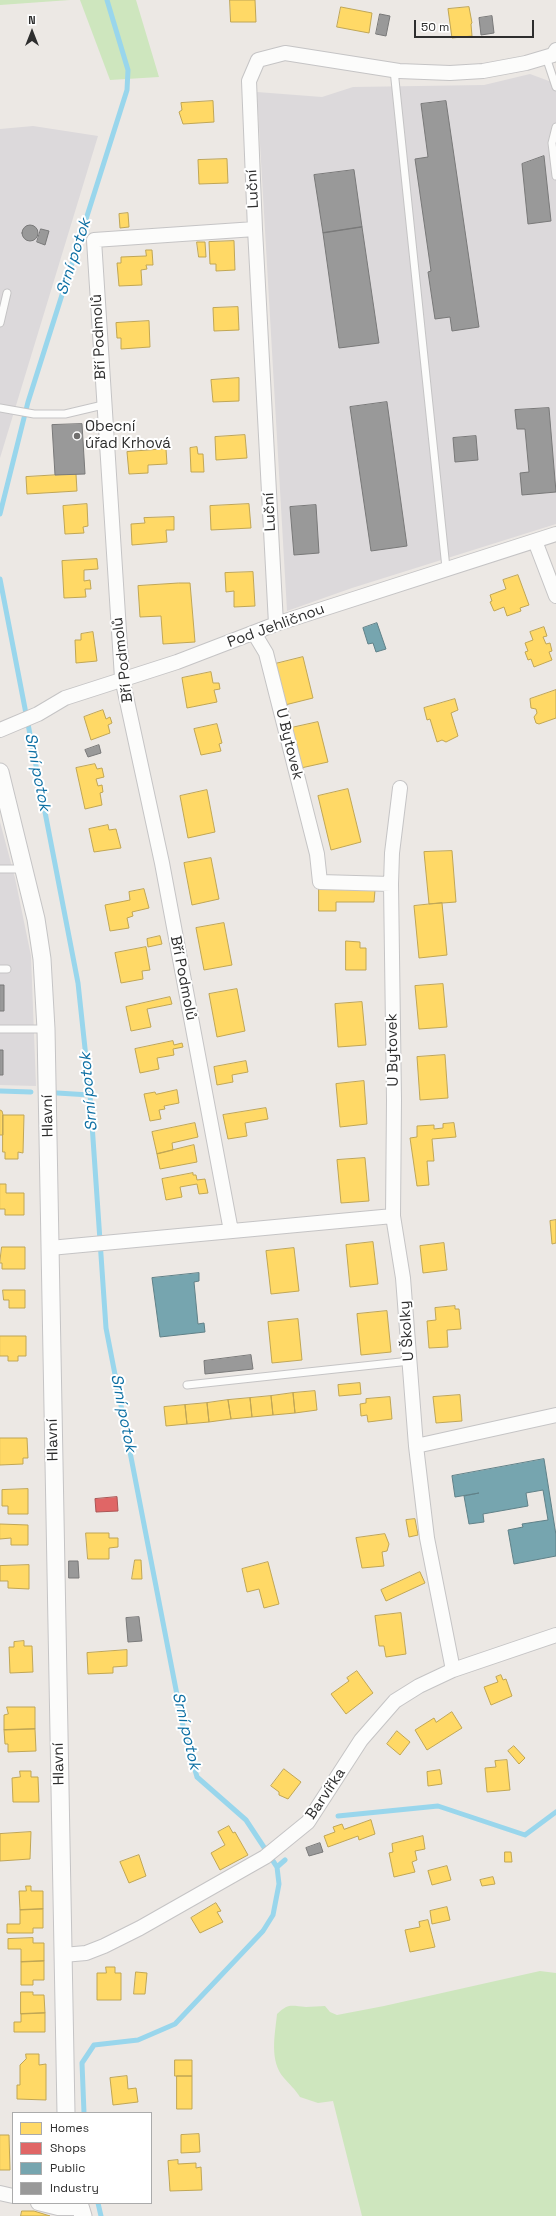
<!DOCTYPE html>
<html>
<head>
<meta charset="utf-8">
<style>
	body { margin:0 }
	#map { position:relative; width:556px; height:2216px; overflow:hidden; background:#ece8e4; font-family:"Space Grotesk",sans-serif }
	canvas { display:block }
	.legend { position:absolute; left:12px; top:2112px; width:140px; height:92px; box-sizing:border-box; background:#fff; border:1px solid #ababab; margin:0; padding:5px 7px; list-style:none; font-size:12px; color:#2e2e2e }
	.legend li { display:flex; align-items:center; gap:8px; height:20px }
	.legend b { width:20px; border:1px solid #ababab }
	.north { position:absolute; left:12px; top:12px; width:40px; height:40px; -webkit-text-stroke:3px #fff; paint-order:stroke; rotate:0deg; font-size:11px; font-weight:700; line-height:16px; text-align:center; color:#2e2e2e }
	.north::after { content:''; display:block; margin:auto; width:14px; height:18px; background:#2e2e2e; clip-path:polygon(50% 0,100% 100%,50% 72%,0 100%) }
	.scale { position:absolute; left:414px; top:20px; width:120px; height:18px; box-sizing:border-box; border:2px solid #2e2e2e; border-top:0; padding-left:5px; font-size:12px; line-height:14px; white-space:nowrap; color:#2e2e2e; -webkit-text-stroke:3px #fff; paint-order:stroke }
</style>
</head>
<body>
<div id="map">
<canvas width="556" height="2216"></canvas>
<ul class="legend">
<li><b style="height:11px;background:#ffd966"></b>Homes</li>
<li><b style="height:11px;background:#e06666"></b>Shops</li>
<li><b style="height:11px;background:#76a5af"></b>Public</li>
<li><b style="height:11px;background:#999"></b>Industry</li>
</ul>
<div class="north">N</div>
<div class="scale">50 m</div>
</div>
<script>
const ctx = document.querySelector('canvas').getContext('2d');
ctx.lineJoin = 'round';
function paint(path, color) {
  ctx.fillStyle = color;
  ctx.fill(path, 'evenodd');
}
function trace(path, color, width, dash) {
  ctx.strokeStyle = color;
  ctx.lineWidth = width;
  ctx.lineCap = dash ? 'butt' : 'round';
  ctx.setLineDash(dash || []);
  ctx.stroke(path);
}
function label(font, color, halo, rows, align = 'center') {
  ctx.font = font + ' "Space Grotesk",sans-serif';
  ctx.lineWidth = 4;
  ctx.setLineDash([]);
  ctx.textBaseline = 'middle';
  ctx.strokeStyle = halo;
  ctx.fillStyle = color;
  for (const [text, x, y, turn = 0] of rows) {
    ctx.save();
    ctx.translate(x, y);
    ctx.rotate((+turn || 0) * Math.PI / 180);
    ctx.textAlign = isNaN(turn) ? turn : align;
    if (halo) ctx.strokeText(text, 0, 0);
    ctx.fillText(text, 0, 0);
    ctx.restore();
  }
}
const industrial = new Path2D(`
	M530,74L549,81L556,79V524L352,588L287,611L257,92L322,97L353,87L484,85Z
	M33,126L98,136L0,458V129Z
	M0,822L15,878L31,956L36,1086L0,1085Z`);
const green = new Path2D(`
	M0,0H70L0,5Z
	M80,0H136L159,77L110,80Z
	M540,1971L556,1973V2216H362L333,2101L318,2103L300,2097C295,2089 290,2085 284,2078C269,2061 275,2035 277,2014C289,2003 291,2006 306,2007C312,2007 319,2006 325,2006L330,2012L337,2015L384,2006Z`);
const homes = new Path2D(`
	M230,0H255L256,22H231Z
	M341,7L372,13L369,33L337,27Z
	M469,7L472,23L471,24L472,36L452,38L448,9Z
	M213,101L214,122L183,124L179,112L182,110L181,103Z
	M227,159L228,183L199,184L198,160Z
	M128,213L129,227L120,228L119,214Z
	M234,241L235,270L216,271V264H210L209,242Z
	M197,242H205L206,257H199Z
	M146,250H152L153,265H146L147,269L141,270L142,285L119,286L117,263H121V257L146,256Z
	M238,307L239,330L214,331L213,308Z
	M149,321L150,347L121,349V338H117L116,323Z
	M239,378V401L213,402L211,380Z
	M245,435L247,458L216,460L215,437Z
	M197,447L198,454H203L204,472H191L190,448Z
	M166,449L167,464L148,465V473L129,474L127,452Z
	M76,474L77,491L27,494L26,477Z
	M87,504L88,526L83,527L84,533L65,534L63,506Z
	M249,504L251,528L211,530L210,506Z
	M174,517V530H166L167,542L132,545L131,524L145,523L144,518Z
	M97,559L98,569L84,570V581L90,580L91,589H85L86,597L64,598L62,561Z
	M253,572L255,606L234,607V591L226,592L225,573Z
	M518,575L529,605L520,608L521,611L507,616L504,607L494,611L490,602L492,601L490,595L506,589L503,580Z
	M179,583H190L195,642L163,644L161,616L140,617L138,586Z
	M544,627L547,636L543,637L546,644L550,643L552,651L549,652L552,660L534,667L531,659L528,660L525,652L528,651L525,643L533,640L530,632Z
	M93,632L97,661L76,663L75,640H81V634Z
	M303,657L313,698L285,705L275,664Z
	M211,672L213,683H219L220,689L214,690L217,702L187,708L182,678Z
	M556,690V718L539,724L536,723L534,717L537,713L536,709L531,708L530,699Z
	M455,699L458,710L451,713L458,736L446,742L442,740L437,742L430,719L427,720L424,708Z
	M103,710L106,719L110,717L112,723L108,725L110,733L91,740L84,717Z
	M318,722L328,762L301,768L291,728Z
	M217,724L222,743L219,744L221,751L201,755L194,729Z
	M95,764L97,769L102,768L104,777L96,779L98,786L102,785L103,792L100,793L102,805L85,809L76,768Z
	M348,789L361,842L331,850L318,796Z
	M207,790L215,832L188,838L180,796Z
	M108,825L109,830L116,829L121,848L94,852L89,829Z
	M452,851L456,902L429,904L424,852Z
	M211,858L219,899L192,905L184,863Z
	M144,889L149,908L132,912L133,916L127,918L129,928L110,931L105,905L130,900L129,892Z
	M319,889L375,890L374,902H336V911H319Z
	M442,903L447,955L419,958L414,906Z
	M224,923L232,965L204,970L196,928Z
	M160,936L162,944L148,947L147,939Z
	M346,941L360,942V948H366V970H346Z
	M146,947L150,970L142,971L143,979L121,983L115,953Z
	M443,984L447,1027L419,1029L415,986Z
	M237,989L245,1031L217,1037L209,994Z
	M170,997L172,1004L147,1009L151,1027L131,1031L126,1007Z
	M362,1002L366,1045L338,1047L335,1004Z
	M173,1041L174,1045L182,1043L183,1047L173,1049L174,1055L157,1058L159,1069L140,1073L135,1049Z
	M445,1055L448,1098L420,1100L417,1057Z
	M246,1061L248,1072L232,1075L233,1082L217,1085L214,1067Z
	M364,1081L367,1124L340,1127L336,1084Z
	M177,1090L179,1103L164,1106L165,1109L159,1110L161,1119L150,1121L144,1094L155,1092L156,1094Z
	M266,1108L268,1119L245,1123L247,1136L228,1139L223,1115Z
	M0,1110L2,1111L3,1115V1135H0Z
	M3,1115H24L23,1153L18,1152V1159H5V1152H3Z
	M195,1123L198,1137L172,1143L173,1150L157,1154L152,1132Z
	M454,1123L456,1137L432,1139L434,1161H427L429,1185L417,1186L410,1138L417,1137V1126L434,1125V1129L443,1128V1124Z
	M194,1145L197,1162L160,1169L157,1154Z
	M365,1158L369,1201L341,1203L337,1160Z
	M193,1173V1175H196L197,1180L205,1179L208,1193L199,1194L197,1184L180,1187L182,1197L166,1200L162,1179Z
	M0,1184H6V1193H24V1215H5V1209H0Z
	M556,1220V1243L552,1244L550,1221Z
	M373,1242L378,1284L350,1287L346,1245Z
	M444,1243L447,1270L423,1273L420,1246Z
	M2,1247H25V1269H2V1263H0Z
	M294,1248L299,1291L271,1294L266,1251Z
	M3,1290H25V1308H9V1300H4Z
	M455,1306V1309H459L461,1329L447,1330L448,1347L429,1348L427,1321L436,1320L435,1308Z
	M387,1311L391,1352L361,1355L357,1314Z
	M298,1319L302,1360L272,1363L268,1322Z
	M0,1336H26V1356H18V1361H8V1356H0Z
	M360,1383L361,1394L339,1396L338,1385Z
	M315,1391L317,1410L295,1413L293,1393Z
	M293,1393L295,1413L273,1415L271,1396Z
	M460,1395L462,1421L436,1423L433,1397Z
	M271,1396L273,1415L252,1417L250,1398Z
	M390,1397L392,1419L368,1422L367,1415L361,1416L360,1404L366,1403V1399Z
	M250,1398L252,1417L231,1419L228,1400Z
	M228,1400L231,1419L209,1422L207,1403Z
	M207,1403L209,1422L187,1424L185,1405Z
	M185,1405L187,1424L166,1426L164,1407Z
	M0,1438H27L28,1458H23V1464L0,1465Z
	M28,1489V1514H8V1506H2V1490Z
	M415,1519L418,1535L409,1537L406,1520Z
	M0,1524L28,1525V1545H11V1538L0,1539Z
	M86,1533H109V1538H118V1547L109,1548V1559H88Z
	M385,1534L389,1544L387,1551L382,1552L384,1566L362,1568L356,1538Z
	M135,1560H141L142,1579H132Z
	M268,1562L279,1604L264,1608L259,1589L247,1592L242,1569Z
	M29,1565V1589L8,1588V1581H0V1566Z
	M420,1572L425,1583L386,1601L381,1590Z
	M401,1613L406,1654L386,1657L384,1646H379L375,1616Z
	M24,1641V1646H32L33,1672L10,1673L9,1647H14V1642Z
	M127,1650V1666L113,1667V1673L88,1674L87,1653Z
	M357,1671L373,1693L346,1714L331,1694L349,1681L347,1678Z
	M501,1675L503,1680L506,1679L512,1696L491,1705L484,1687L498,1682L496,1677Z
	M7,1707H35V1729L4,1730V1715L8,1714Z
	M452,1712L462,1728L427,1750L415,1730L434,1718L436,1722Z
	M35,1729L36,1751L8,1752V1744H5L4,1730Z
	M397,1731L410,1742L400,1755L387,1744Z
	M514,1746L525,1758L519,1764L508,1751Z
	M507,1760L510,1790L487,1792L485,1768L496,1767L495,1761Z
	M284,1769L301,1782L288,1799L279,1795V1792L271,1786Z
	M440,1770L442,1784L428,1786L427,1772Z
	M20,1771H31V1777H38L39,1802H13L12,1778L20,1777Z
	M371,1820L375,1834L359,1840L358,1836L328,1847L324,1836L335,1832L333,1827L342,1824L344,1829Z
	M229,1826L233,1833L235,1832L248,1855L220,1870L211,1853L225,1845L218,1832Z
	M31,1832L30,1859L0,1861V1834Z
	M423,1836L425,1849L415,1851L417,1860L412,1862L415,1872L394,1877L389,1853L393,1852L392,1844Z
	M505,1852H511L512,1862H505Z
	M139,1855L146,1876L129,1883L120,1862Z
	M447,1866L451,1880L432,1885L428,1871Z
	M493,1877L495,1884L482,1886L480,1880Z
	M26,1886H31V1891H43V1909L20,1910L19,1891H26Z
	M216,1903L221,1911L217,1912L223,1922L200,1933L191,1918Z
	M447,1907L450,1920L432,1924L430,1911Z
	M43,1909V1928H33V1933H7V1924H20V1910Z
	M428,1920L435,1947L410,1952L405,1930L420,1927L419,1922Z
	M33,1938V1943H44V1961L21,1962V1949H8V1939Z
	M44,1961V1980H33V1985H21V1962Z
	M106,1967H115V1973H121V2000H97V1973H106Z
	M136,1972L147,1973L145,1994H134Z
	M21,1992H33V1995H44L45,2013L21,2014Z
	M45,2013V2032H14V2022H21V2014Z
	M26,2054H39V2065L46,2064V2100L17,2099V2085H20V2065L26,2059Z
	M175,2060H192V2076H175Z
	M127,2076L128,2089L136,2088L138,2102L113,2105L110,2078Z
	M177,2076H192V2109H177Z
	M199,2134L200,2152L181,2153V2135Z
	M0,2135H9L10,2170H0Z
	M178,2160V2164L196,2163V2168L201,2167L202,2190L170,2191L168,2161Z
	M22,2211H34L50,2216H21Z`);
const shops = new Path2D(`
	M117,1497L118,1511L96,1512L95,1499Z`);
const public = new Path2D(`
	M377,623L386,649L376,652L373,643L368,644L363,628Z
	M199,1273V1281L194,1282L198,1324L204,1323L205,1332L160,1337L152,1278Z
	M544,1459L556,1535V1556L514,1564L508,1530L523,1527L522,1524L548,1520L543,1490L526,1493L528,1506L483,1514L484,1522L469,1524L464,1496L479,1493L455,1497L452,1476Z`);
const industry = new Path2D(`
	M380,14L390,16L386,36L376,34Z
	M492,16L494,33L481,35L479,18Z
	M446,101L479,327L452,331L450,317L435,319L428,272L431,271L415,159L428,157L421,104Z
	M544,156L551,221L528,224L522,164Z
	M354,170L362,227L323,233L314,175Z
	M22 233a8 8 0 1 1 16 0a8 8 0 1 1-16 0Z
	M362,227L379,343L339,348L323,233Z
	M41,229L49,231L45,245L37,242Z
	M387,402L407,546L371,551L350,407Z
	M549,408L556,492L522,495L520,473L529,472L525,429H517L515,410Z
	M82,424L85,474L55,475L52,425Z
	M476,436L478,460L455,462L453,438Z
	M316,505L319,553L294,555L290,507Z
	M99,745L101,753L88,757L85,750Z
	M0,985H4V1011H0Z
	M0,1050H3V1075H0Z
	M251,1355L253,1369L205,1374L204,1361Z
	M69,1561H78L79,1578H69Z
	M139,1617L142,1641L128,1642L126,1618Z
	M320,1843L323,1852L309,1856L306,1848Z`);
const stream = new Path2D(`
	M0,514L28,402L127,90L128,70L107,0
	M0,579L78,983L90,1095L106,1328L184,1731L197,1777L246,1820L277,1867L279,1884L273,1915L263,1931L175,2024L138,2040L94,2045L82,2063L84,2113
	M0,1091L31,1092
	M57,1093L90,1095
	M338,1816L438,1806L525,1835L556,1812
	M277,1867L285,1860
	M98,2203L101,2216`);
const service = new Path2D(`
	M546,57L556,87
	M394,70L446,568
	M556,127L552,143L556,176
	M0,323L7,293
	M0,408L34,414H65L103,405
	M0,869H23
	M0,969H7
	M0,1029H46
	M187,1385L410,1361`);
const minor = new Path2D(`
	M535,541L556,596
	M276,624L255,229L249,81L258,60L285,53L399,71L450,73L483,71L526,63L553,55L556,50
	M254,633L266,653L317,854L320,882L391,884
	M0,730L38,714L65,698L177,662L276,624L556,534
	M400,788L392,853L391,884L394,1100L393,1216L403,1278L416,1446L427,1538L453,1670
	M231,1231L162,863L122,678L94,240L255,229
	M50,1248L393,1216
	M416,1446L556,1415
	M63,1955L86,1953L104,1946L140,1928L265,1857L308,1822L361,1740L395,1701L419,1686L453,1670L556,1635
	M0,2193L13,2196
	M38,2203L58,2208H80`);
const tertiary = new Path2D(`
	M0,772L36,919L42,959L46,1029L66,2113
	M79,2203L83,2216`);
const markers = [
	[77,436,4,"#706f6e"]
];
const streetNames = [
	["Luční",253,189,-93],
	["Bří Podmolů",99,337,-93],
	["Luční",270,512,-93],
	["Pod Jehličnou",276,626,-20],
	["Bří Podmolů",123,660,-97],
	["U Bytovek",289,744,76],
	["Bří Podmolů",183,978,79],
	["U Bytovek",393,1050,-91],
	["Hlavní",48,1116,-91],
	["U Školky",407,1331,-94],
	["Hlavní",53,1440,-91],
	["Hlavní",59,1764,-91],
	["Barvířka",326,1794,-56]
];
const poiNames = [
	["Obecní",85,427],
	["úřad Krhová",85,444]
];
const waterNames = [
	["Srní potok",74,257,-72],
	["Srní potok",37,772,79],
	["Srní potok",89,1092,-95],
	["Srní potok",123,1413,79],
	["Srní potok",186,1731,77]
];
paint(industrial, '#dcd9db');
paint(green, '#cee6be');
paint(homes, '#ffd966');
trace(homes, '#c0a655', 1);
paint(shops, '#e06666');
trace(shops, '#ab5555', 1);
paint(public, '#76a5af');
trace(public, '#608188', 1);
paint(industry, '#999');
trace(industry, '#797979', 1);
trace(stream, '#99d6ec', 5);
trace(service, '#c5c4c5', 9);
trace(minor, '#c5c4c5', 16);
trace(tertiary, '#c5c4c5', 19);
trace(service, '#fcfcfb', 7);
trace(minor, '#fcfcfb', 14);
trace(tertiary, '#fcfcfb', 17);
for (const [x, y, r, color] of markers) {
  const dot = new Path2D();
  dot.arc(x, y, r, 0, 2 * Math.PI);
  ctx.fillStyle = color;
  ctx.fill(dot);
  trace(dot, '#fff', 1.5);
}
label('15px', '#2e2e2e', '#fff', streetNames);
label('15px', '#2e2e2e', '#fff', poiNames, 'left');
label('italic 16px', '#0d6fa3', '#fff', waterNames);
</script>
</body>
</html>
